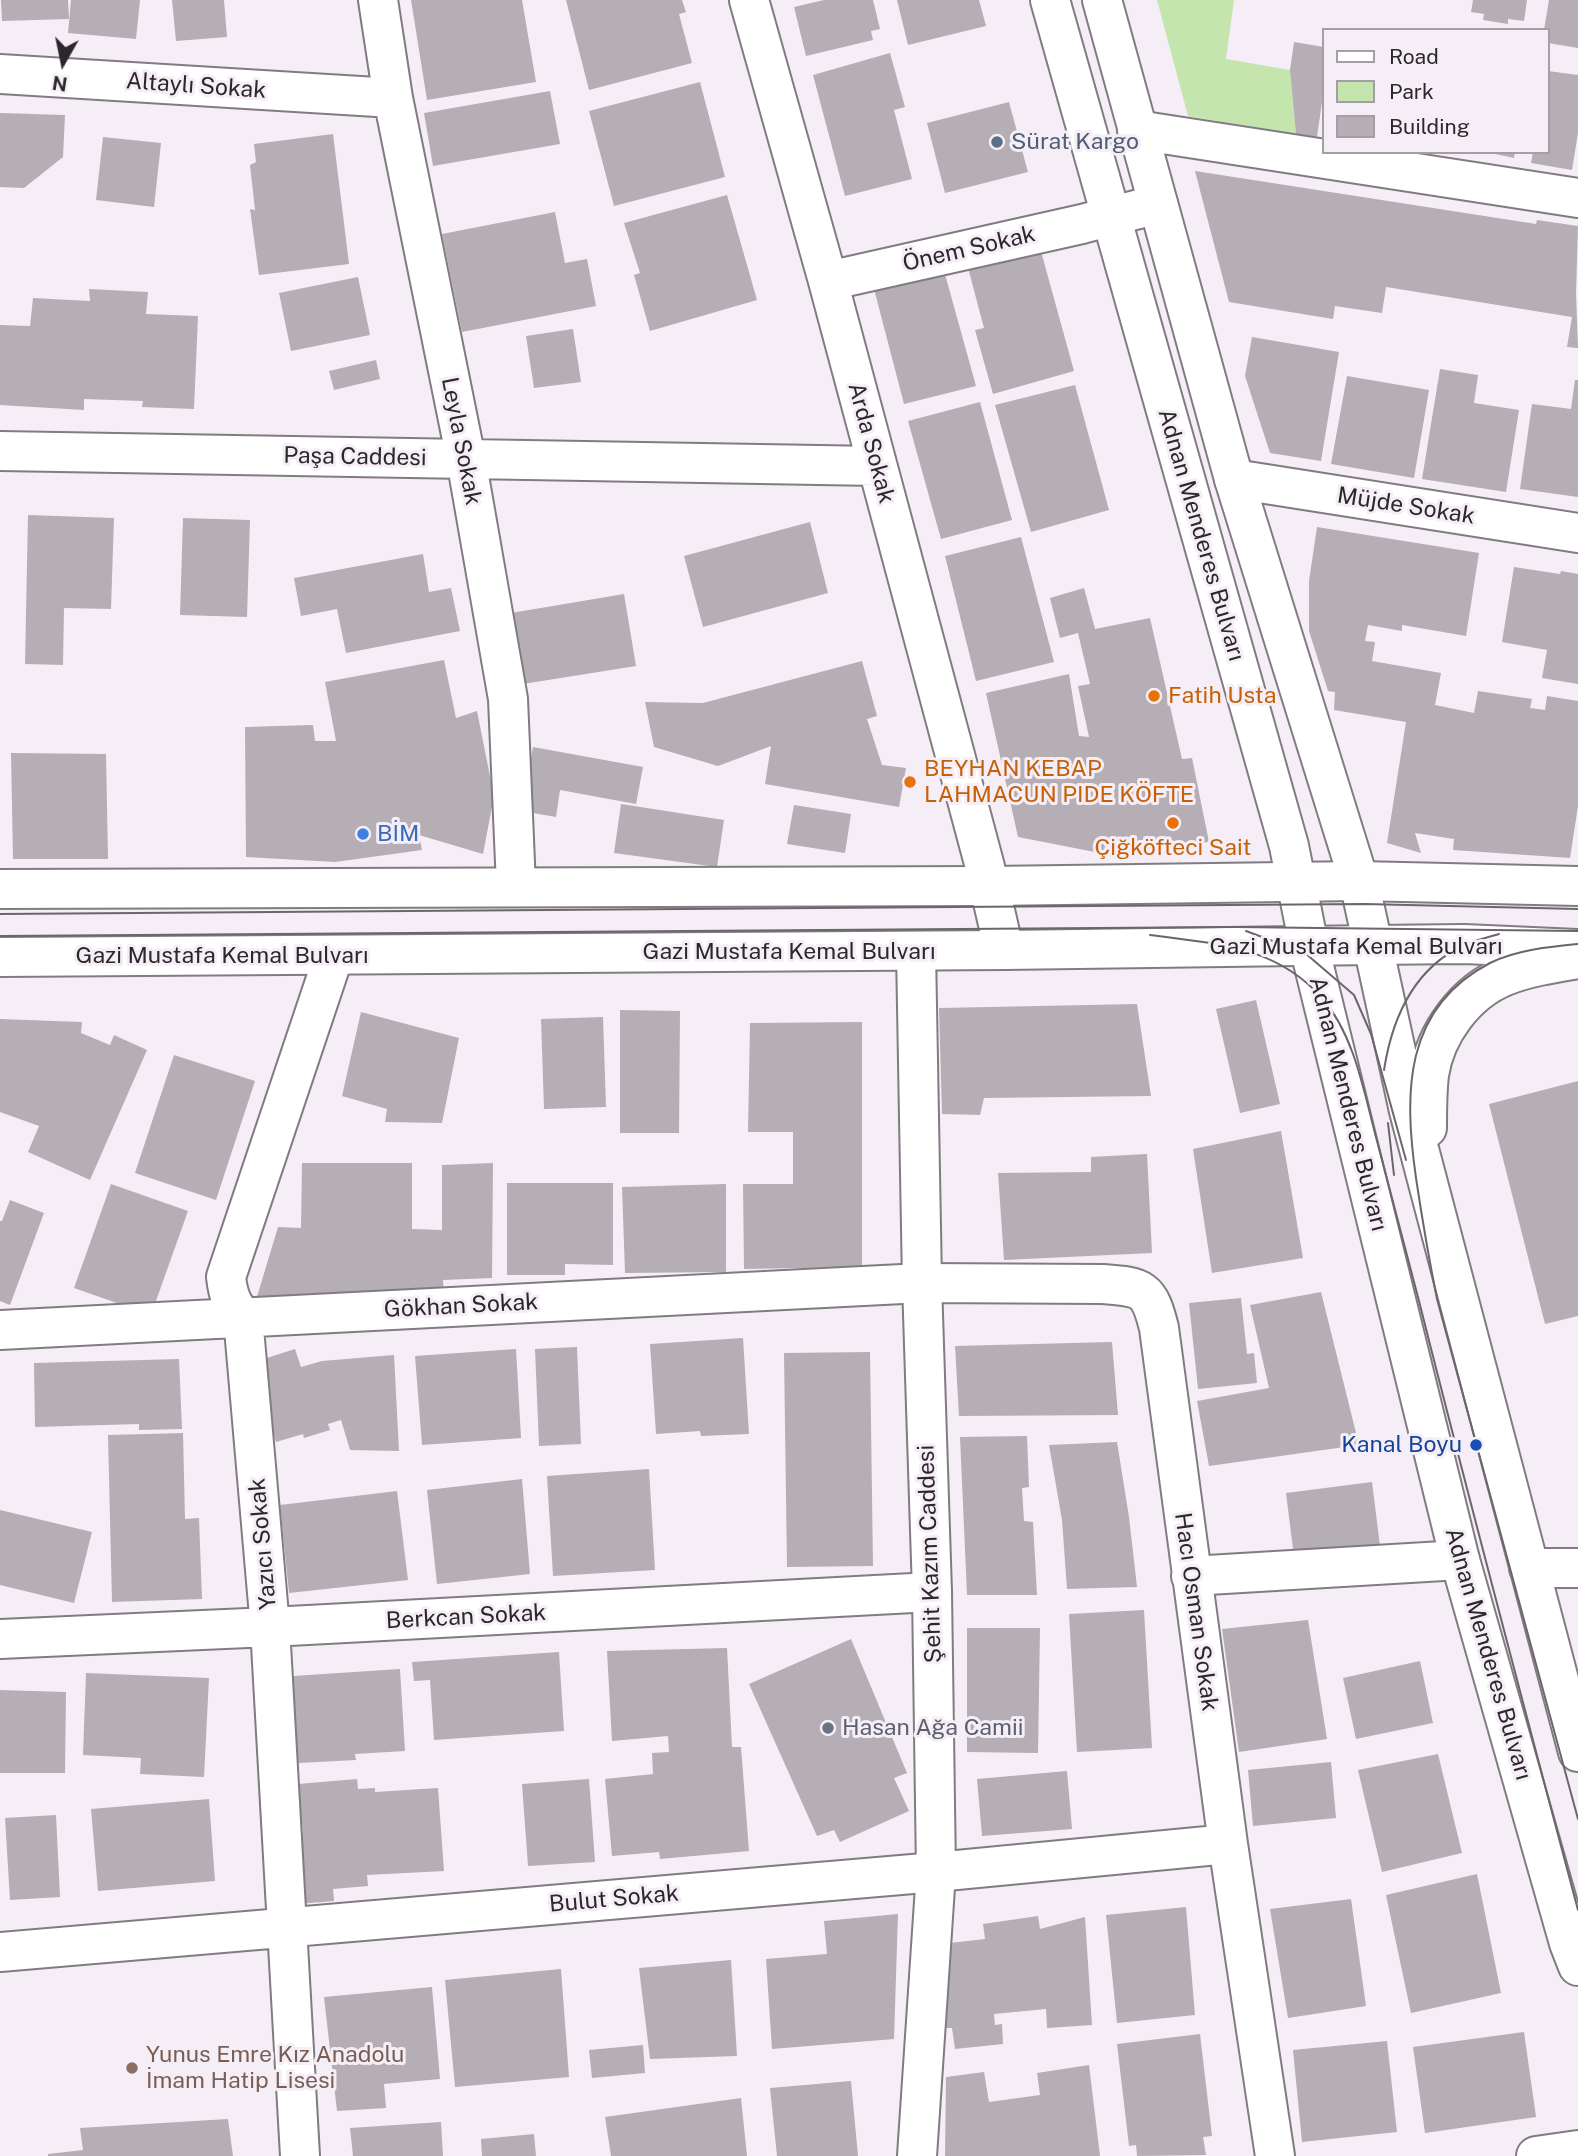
<!DOCTYPE html>
<html>
<head>
<meta charset="utf-8">
<style>
	body { margin:0 }
	#map { position:relative; width:1578px; height:2156px; overflow:hidden; background:#f6eef6; font-family:"Public Sans",sans-serif }
	canvas { display:block }
	.legend { position:absolute; left:1322px; top:28px; width:228px; height:126px; box-sizing:border-box; background:#f6eef6; border:2px solid #a59fa5; margin:0; padding:9px 12px; list-style:none; font-size:21px; color:#2b282b }
	.legend li { display:flex; align-items:center; gap:14px; height:35px }
	.legend b { width:35px; border:2px solid #a59fa5 }
	.north { position:absolute; left:28px; top:28px; width:70px; height:70px; -webkit-text-stroke:5px #f6eef6; paint-order:stroke; rotate:189deg; font-size:19px; font-weight:700; line-height:28px; text-align:center; color:#2b282b }
	.north::after { content:''; display:block; margin:auto; width:24px; height:32px; background:#2b282b; clip-path:polygon(50% 0,100% 100%,50% 72%,0 100%) }
</style>
</head>
<body>
<div id="map">
<canvas width="1578" height="2156"></canvas>
<ul class="legend">
<li><b style="height:9px;background:#fff"></b>Road</li>
<li><b style="height:19px;background:#c5e5ae"></b>Park</li>
<li><b style="height:19px;background:#b5aeb5"></b>Building</li>
</ul>
<div class="north">N</div>
</div>
<script>
const ctx = document.querySelector('canvas').getContext('2d');
ctx.lineJoin = 'round';
function paint(path, color) {
  ctx.fillStyle = color;
  ctx.fill(path, 'evenodd');
}
function trace(path, color, width, dash) {
  ctx.strokeStyle = color;
  ctx.lineWidth = width;
  ctx.lineCap = dash ? 'butt' : 'round';
  ctx.setLineDash(dash || []);
  ctx.stroke(path);
}
function label(font, color, halo, rows, align = 'center') {
  ctx.font = font + ' "Public Sans",sans-serif';
  ctx.lineWidth = 6;
  ctx.setLineDash([]);
  ctx.textBaseline = 'middle';
  ctx.strokeStyle = halo;
  ctx.fillStyle = color;
  for (const [text, x, y, turn = 0] of rows) {
    ctx.save();
    ctx.translate(x, y);
    ctx.rotate((+turn || 0) * Math.PI / 180);
    ctx.textAlign = isNaN(turn) ? turn : align;
    if (halo) ctx.strokeText(text, 0, 0);
    ctx.fillText(text, 0, 0);
    ctx.restore();
  }
}
const green = new Path2D(`
	M1157,0H1234L1226,59L1290,70L1296,134L1188,116Z`);
const building = new Path2D(`
	M1,0H68L69,19L2,21Z
	M71,0H140L136,39L68,33Z
	M172,0H224L227,37L176,41Z
	M411,0H522L536,82L427,100Z
	M566,0H682L686,12L679,14L692,63L589,90Z
	M824,0H873L880,29L871,31L873,40L806,56L794,7Z
	M897,0H979L986,26L908,45Z
	M1473,0H1527L1524,21L1508,19V24L1483,20L1484,14L1471,12Z
	M1549,0H1578V48L1548,43V30H1544Z
	M1294,42L1324,47V88L1317,137L1296,134L1290,70Z
	M890,53L905,107L894,110L912,179L845,196L813,75Z
	M1548,71L1578,75V133L1572,170L1531,163L1533,152H1548Z
	M700,82L725,177L614,206L589,111Z
	M550,91L560,144L433,166L424,113Z
	M1009,102L1028,172L945,193L927,123Z
	M0,113L65,115L63,157L24,188L0,187Z
	M333,134L349,264L259,275L250,209L255,210L250,165L256,162L254,144Z
	M103,137L161,143L154,207L96,200Z
	M1486,152H1515L1514,158Z
	M1195,171L1536,224L1537,220L1578,226L1576,293L1578,348L1567,347L1572,317L1386,287L1382,313L1335,306L1333,319L1229,302Z
	M727,195L757,300L650,331L634,275L640,273L624,223Z
	M555,212L565,263L587,259L596,306L462,332L442,234Z
	M1039,244L1074,371L993,394L975,330L984,328L967,264Z
	M943,267L976,386L904,404L873,285Z
	M358,277L370,335L291,351L279,293Z
	M89,289L148,292L146,314L198,316L194,409L142,407L143,401L84,399V410L0,405V325L30,326L33,298L90,301Z
	M573,329L581,382L534,388L526,336Z
	M1252,337L1339,352L1321,461L1270,453L1245,376Z
	M376,360L380,379L334,390L329,371Z
	M1440,369L1478,375L1474,403L1519,410L1506,492L1422,479Z
	M1347,376L1429,390L1414,478L1331,464Z
	M1575,380H1578V497L1520,489L1532,404L1571,409Z
	M1075,385L1109,510L1031,532L995,405Z
	M980,402L1012,520L941,539L908,421Z
	M28,515L114,518L111,609L64,608L63,665L25,664Z
	M183,518L250,520L247,617L180,615Z
	M810,522L828,593L703,627L684,556Z
	M1317,527L1479,553L1466,636L1402,625V631L1368,625L1365,641L1375,642L1372,661L1441,673L1435,705L1474,713L1478,691L1532,699L1530,708L1545,710L1547,696L1578,701V806L1570,858L1453,850L1454,839L1415,833L1421,853L1387,843L1406,722L1334,710L1335,692L1328,691L1309,631V581Z
	M1021,537L1054,662L976,681L945,556Z
	M423,554L429,592L451,588L460,631L346,653L337,609L301,616L294,578Z
	M1514,567L1560,574L1561,571L1578,574V684L1542,678L1547,650L1502,642Z
	M1084,588L1095,629L1150,618L1182,759L1192,758L1209,842L1105,854L1018,837L986,693L1069,674L1079,736L1089,737L1078,686L1090,684L1078,633L1060,638L1050,598Z
	M624,594L636,666L523,684L511,613Z
	M444,660L456,718L477,711L494,796L483,854L419,835L422,850L335,862L246,857L245,727L313,725L315,741H336L325,682Z
	M862,661L877,716L867,719L882,765L906,768L899,807L765,784L771,746L718,766L654,747L645,702L703,703Z
	M533,747L643,767L636,804L560,790L556,817L521,811Z
	M11,753L106,754L108,859H13Z
	M621,804L724,820L717,867L614,853Z
	M794,805L851,814L845,853L787,844Z
	M1256,1000L1280,1104L1240,1113L1216,1009Z
	M1137,1004L1151,1096L984,1098L980,1115L942,1114L939,1008Z
	M620,1010L680,1011L679,1133H620Z
	M361,1012L459,1038L442,1123L385,1122L387,1109L342,1096Z
	M603,1017L606,1107L544,1109L541,1019Z
	M0,1019L82,1022L81,1033L110,1045L114,1035L147,1050L90,1180L28,1152L39,1126L0,1112Z
	M862,1022V1267L744,1269L743,1184H793V1132H748L750,1023Z
	M174,1055L255,1081L216,1200L135,1173Z
	M1578,1081V1316L1545,1324L1489,1104Z
	M1281,1131L1303,1258L1212,1273L1193,1149Z
	M1147,1154L1152,1253L1004,1260L998,1173L1091,1172V1157Z
	M302,1163H412V1229L442,1230V1165L493,1163L492,1278L443,1280L444,1295L256,1300L278,1227L301,1228Z
	M507,1183H613V1265L565,1264V1275H507Z
	M111,1184L188,1211L151,1315L74,1288Z
	M726,1184V1272L625,1273L622,1187Z
	M10,1200L44,1213L10,1305L0,1301V1221H2Z
	M1321,1292L1359,1445L1209,1466L1197,1401L1269,1388L1250,1305Z
	M1241,1298L1247,1354L1254,1353L1257,1383L1198,1389L1189,1303Z
	M743,1338L749,1434L701,1436L700,1431L656,1434L650,1344Z
	M1112,1342L1118,1415L959,1416L955,1346Z
	M577,1347L581,1444L539,1446L535,1349Z
	M295,1349L301,1367L322,1361L394,1355L399,1451L350,1450L341,1420L328,1424L330,1430L304,1438L303,1434L276,1442L251,1363Z
	M516,1349L521,1438L422,1445L415,1356Z
	M870,1352L873,1566L787,1567L784,1353Z
	M179,1359L182,1429L139,1430V1424L35,1427L34,1363Z
	M183,1433L185,1519L199,1518L202,1599L112,1602L108,1435Z
	M1027,1436L1029,1487L1022,1488L1024,1521L1033,1522L1037,1595H967L960,1437Z
	M1117,1442L1129,1517L1137,1587L1067,1589L1062,1520L1049,1445Z
	M649,1469L655,1570L553,1576L547,1476Z
	M522,1479L530,1574L437,1584L427,1490Z
	M1372,1482L1380,1546L1294,1557L1286,1493Z
	M397,1491L408,1580L289,1593L280,1505Z
	M0,1510L92,1532L74,1603L0,1585Z
	M1144,1610L1152,1748L1077,1752L1069,1614Z
	M1308,1620L1327,1739L1239,1752L1222,1629Z
	M967,1628H1040L1038,1753L967,1752Z
	M851,1639L907,1773L894,1778L909,1811L840,1842L834,1830L817,1836L749,1684Z
	M727,1648L732,1747H741L749,1851L660,1859L659,1852L612,1856L605,1779L653,1774L652,1753L669,1752L668,1736L612,1741L607,1651Z
	M559,1652L564,1731L434,1740L430,1680L414,1681L412,1662Z
	M1420,1661L1433,1723L1356,1739L1343,1678Z
	M400,1669L405,1751L355,1754L356,1760L298,1763L293,1676Z
	M86,1673L209,1678L204,1777L140,1774L141,1758L83,1755Z
	M0,1690L66,1692L65,1773H0Z
	M1438,1754L1462,1853L1382,1872L1358,1770Z
	M1331,1762L1336,1818L1253,1826L1248,1770Z
	M1067,1771L1072,1829L982,1836L977,1779Z
	M357,1779L358,1789L375,1788V1792L438,1788L444,1871L367,1875L368,1886L333,1889L334,1901L297,1904L291,1834L303,1833L298,1784Z
	M589,1779L595,1862L528,1866L522,1784Z
	M209,1799L215,1881L98,1891L91,1809Z
	M56,1815L60,1897L10,1900L5,1818Z
	M1477,1874L1501,1993L1411,2013L1386,1895Z
	M1351,1899L1366,2006L1288,2018L1270,1909Z
	M1186,1907L1195,2015L1117,2023L1106,1915Z
	M898,1914L894,2039L772,2049L766,1959L827,1954L824,1921Z
	M1038,1916L1040,1929L1085,1917L1092,2025L1047,2028L1046,2009L994,2014L995,2025L1002,2024L1003,2044L955,2049L952,2028H946L950,1943L985,1939L983,1924Z
	M731,1960L737,2056L650,2059L639,1968Z
	M561,1969L569,2077L455,2087L445,1980Z
	M432,1987L440,2079L384,2084L386,2108L337,2111L324,1997Z
	M1524,2032L1536,2117L1425,2133L1413,2047Z
	M1200,2034L1212,2136L1203,2137L1206,2155L1137,2156L1136,2145L1129,2146L1117,2044Z
	M1387,2041L1397,2132L1302,2142L1293,2050Z
	M643,2045L645,2073L592,2078L589,2050Z
	M1089,2065L1100,2156H945L946,2077L984,2072L989,2102L1040,2095L1037,2073Z
	M851,2081L858,2156H777L770,2088Z
	M741,2098L747,2156H611L605,2117Z
	M228,2119L233,2156H48V2154L83,2150L80,2128Z
	M441,2122L443,2156H353L350,2128Z
	M534,2134L536,2156H482L481,2139Z`);
const street = new Path2D(`
	M378,0L393,98L466,459L508,699L516,886
	M749,0L828,281L985,867L1004,950
	M0,74L393,98
	M1137,130L1578,198
	M828,281L1082,224L1158,204
	M0,451L877,466
	M1234,479L1578,533
	M0,1330L922,1283L1103,1284C1143,1287 1149,1288 1159,1328L1228,1844L1275,2156
	M1529,1568H1578
	M1191,1576L1460,1560
	M0,1639L270,1627L932,1592
	M0,1952L936,1872L1228,1844
	M300,2156L270,1627L243,1317C231,1304 228,1294 226,1277L334,955
	M1536,2156L1578,2150`);
const secondary = new Path2D(`
	M1050,0L1289,846L1309,946L1460,1560L1569,1943L1578,1966
	M1102,0L1234,479L1359,881L1409,1111L1578,1752
	M916,951L922,1283L932,1592L936,1872L917,2156
	M1427,1128C1427,1110 1427,1092 1429,1075C1435,1034 1465,992 1505,976C1528,967 1554,963 1578,959`);
const primary = new Path2D(`
	M0,889L990,886L1359,881L1578,886
	M0,957L1004,950L1373,945L1464,944L1578,949`);
const tram = new Path2D(`
	M0,914L1365,904L1578,909
	M1246,931L1305,953L1354,995L1371,1034L1406,1160
	M1150,935C1215,944 1275,945 1322,998C1355,1036 1364,1093 1377,1141C1391,1194 1405,1248 1419,1301C1470,1504 1524,1707 1578,1910
	M0,936L1235,927L1578,931
	M1578,944C1548,947 1517,950 1490,963C1403,1008 1404,1094 1416,1178C1422,1218 1429,1259 1437,1299L1578,1819
	M1384,1070C1392,1019 1413,970 1462,946C1473,940 1487,938 1499,934
	M1388,1123L1394,1175`);
const markers = [
	[997,142,7,"#5c6f8a"],
	[1154,696,7,"#e8710a"],
	[910,782,7,"#e8710a"],
	[1173,823,7,"#e8710a"],
	[363,834,7,"#3f7fe0"],
	[1476,1445,7,"#1a4fb4"],
	[828,1728,7,"#6b7280"],
	[132,2068,7,"#8d6e63"]
];
const streetNames = [
	["Altaylı Sokak",196,86,4],
	["Önem Sokak",969,249,-13],
	["Leyla Sokak",461,441,79],
	["Arda Sokak",871,443,75],
	["Paşa Caddesi",355,457,1],
	["Müjde Sokak",1406,506,9],
	["Adnan Menderes Bulvarı",1201,535,74],
	["Gazi Mustafa Kemal Bulvarı",1356,947],
	["Gazi Mustafa Kemal Bulvarı",789,952],
	["Gazi Mustafa Kemal Bulvarı",222,956],
	["Adnan Menderes Bulvarı",1348,1104,76],
	["Gökhan Sokak",461,1306,-3],
	["Yazıcı Sokak",263,1544,-95],
	["Şehit Kazım Caddesi",930,1554,-92],
	["Hacı Osman Sokak",1196,1612,82],
	["Berkcan Sokak",466,1617,-3],
	["Adnan Menderes Bulvarı",1488,1654,74],
	["Bulut Sokak",614,1899,-5]
];
const serviceNames = [
	["Sürat Kargo",1011,142]
];
const foodNames = [
	["Fatih Usta",1168,696],
	["BEYHAN KEBAP",924,769],
	["LAHMACUN PIDE KÖFTE",924,795],
	["Çiğköfteci Sait",1173,848,"center"]
];
const shopNames = [
	["BİM",377,834]
];
const transitNames = [
	["Kanal Boyu",1462,1445]
];
const worshipNames = [
	["Hasan Ağa Camii",842,1728]
];
const educationNames = [
	["Yunus Emre Kız Anadolu",146,2055],
	["İmam Hatip Lisesi",146,2081]
];
paint(green, '#c5e5ae');
paint(building, '#b5aeb5');
trace(street, '#817b82', 42);
trace(secondary, '#817b82', 42);
trace(primary, '#817b82', 42);
trace(street, '#fff', 38);
trace(secondary, '#fff', 38);
trace(primary, '#fff', 38);
trace(tram, '#6b666b', 2);
for (const [x, y, r, color] of markers) {
  const dot = new Path2D();
  dot.arc(x, y, r, 0, 2 * Math.PI);
  ctx.fillStyle = color;
  ctx.fill(dot);
  trace(dot, '#f6eef6', 2.5);
}
label('23px', '#2b282b', '#f6eef6', streetNames);
label('23px', '#4e5e75', '#f6eef6', serviceNames, 'left');
label('23px', '#c56008', '#f6eef6', foodNames, 'left');
label('23px', '#366cbe', '#f6eef6', shopNames, 'left');
label('23px', '#164399', '#f6eef6', transitNames, 'right');
label('23px', '#5b616d', '#f6eef6', worshipNames, 'left');
label('23px', '#785e54', '#f6eef6', educationNames, 'left');
</script>
</body>
</html>
